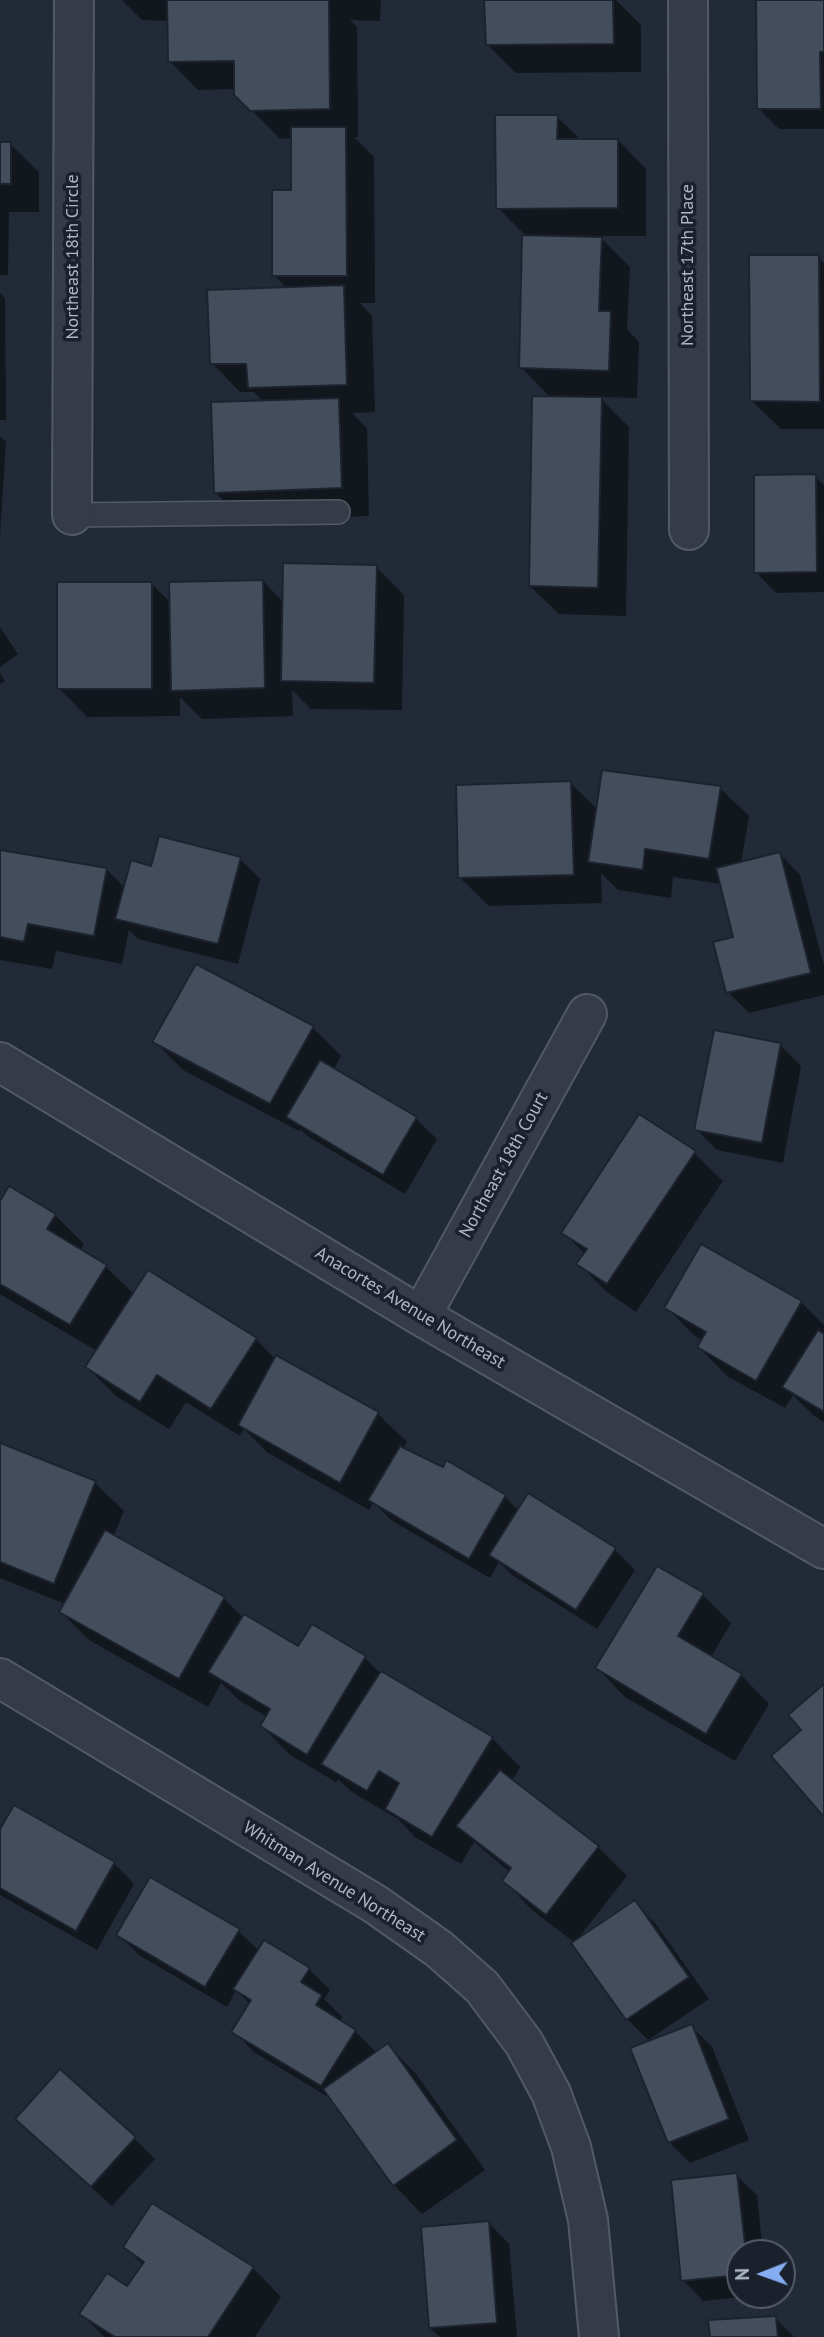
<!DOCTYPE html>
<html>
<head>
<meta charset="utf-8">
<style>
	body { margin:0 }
	#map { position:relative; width:824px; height:2337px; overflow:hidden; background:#222a37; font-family:"PT Sans",sans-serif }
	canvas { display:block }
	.north { position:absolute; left:726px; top:2239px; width:70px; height:70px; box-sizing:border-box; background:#1a212c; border:2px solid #565d69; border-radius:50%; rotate:269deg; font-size:19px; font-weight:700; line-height:28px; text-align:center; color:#afb7c4 }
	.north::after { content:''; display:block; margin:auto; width:24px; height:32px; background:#86adf2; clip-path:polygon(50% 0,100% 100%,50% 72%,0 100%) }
</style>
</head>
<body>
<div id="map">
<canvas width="824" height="2337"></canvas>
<div class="north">N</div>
</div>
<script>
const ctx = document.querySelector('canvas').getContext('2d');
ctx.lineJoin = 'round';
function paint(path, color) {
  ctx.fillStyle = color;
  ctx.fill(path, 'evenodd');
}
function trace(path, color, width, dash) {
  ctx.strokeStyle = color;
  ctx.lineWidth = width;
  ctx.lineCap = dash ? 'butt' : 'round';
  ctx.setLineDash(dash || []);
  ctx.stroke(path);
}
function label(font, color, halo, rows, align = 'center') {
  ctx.font = font + ' "PT Sans",sans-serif';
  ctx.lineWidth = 7;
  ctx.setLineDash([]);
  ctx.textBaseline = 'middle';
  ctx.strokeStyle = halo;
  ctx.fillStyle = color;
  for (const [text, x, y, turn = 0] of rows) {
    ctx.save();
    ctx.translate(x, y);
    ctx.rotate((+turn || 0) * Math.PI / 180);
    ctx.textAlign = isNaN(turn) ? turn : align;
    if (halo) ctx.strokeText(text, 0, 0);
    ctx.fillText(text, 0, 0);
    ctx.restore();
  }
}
const shadow = new Path2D(`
	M122,0H381L380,21L350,20L357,27L358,137H354L374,157L375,303H360L372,316L375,412L352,413L367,428L369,516L244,521L215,492L264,402L254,392H240L212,363L288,289L274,275L293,192V138L280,139L236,94V89L198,90L170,61L169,21L142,20Z
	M486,0H616L641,25V72L516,73L487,44Z
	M772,0H824V129H779L758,108Z
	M557,117L581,140H618L646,169V236H599L630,267L627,329L639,342L637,398L599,397L629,427L626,616L559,614L530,586L551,398L521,367L527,237L498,208Z
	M0,144H10L39,172V212H9L8,275H0Z
	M818,257L824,263V429H781L752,401Z
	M0,293L5,298L6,420H0Z
	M0,436L6,442L0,537Z
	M815,476L824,485V592L776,593L756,572Z
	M376,567L404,595L402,710L311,709L292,690L293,716L202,719L180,697V716L87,717L59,688L151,583L171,603L263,581L284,603Z
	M0,627L18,654L0,667Z
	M0,673L5,681L0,684Z
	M570,783L598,810L720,788L749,816L741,863L780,854L800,875L824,966V995L749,1013L728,992L735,939L722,884L673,877L671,898L618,890L601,873L602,903L489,906L460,878Z
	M0,852L107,870L125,888L152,868L240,859L260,879L238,964L138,939L129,930L122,964L56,951L52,969L0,960Z
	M313,1028L341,1056L334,1069L416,1119L437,1139L405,1194L309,1137L300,1129L299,1131L183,1070L155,1042Z
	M780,1045L801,1066L783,1163L717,1150L696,1129Z
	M694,1153L723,1181L636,1312L607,1292L579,1264L585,1254L563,1232Z
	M10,1188L55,1215L84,1244L79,1251L106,1267L134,1294L256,1339L276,1360L277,1358L378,1414L407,1442L403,1450L505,1497L519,1511L614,1549L635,1570L597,1629L512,1575L499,1562L490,1578L391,1520L373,1502L369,1510L268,1453L244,1429L240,1436L186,1402L169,1429L116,1396L87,1367L97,1351L0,1294V1205Z
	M801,1302L824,1325V1422L813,1415L793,1395L785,1408L727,1376L699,1347L703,1341L695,1336L666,1307Z
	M0,1444L95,1483L124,1511L113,1537L224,1599L244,1618L298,1649L365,1658L381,1674L492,1738L520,1767L512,1781L598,1847L627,1876L576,1941L634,1902L655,1923L709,1999L648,2040L627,2019L574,1944L575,1943L532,1910L504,1881L510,1872L474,1842L461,1864L415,1837L398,1819L352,1792L338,1779L336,1782L290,1755L262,1726L267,1717L239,1700L221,1683L208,1707L89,1640L61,1612L65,1604L0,1578Z
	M703,1595L731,1623L711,1657L741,1675L769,1704L735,1761L625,1697L597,1668Z
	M0,1833L114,1863L134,1884L97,1950L0,1895Z
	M238,1931L259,1951L265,1943L309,1969L330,1990L324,1999L342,2017L339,2022L355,2031L377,2053L388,2045L416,2074L485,2170L422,2214L394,2185L333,2100L254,2052L234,2031L251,2005L236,1990L227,2007L139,1955L118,1934Z
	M691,2026L712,2047L749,2140L690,2163L669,2142Z
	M134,2138L155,2159L112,2206L38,2139Z
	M736,2175L757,2195L763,2253H740V2295H762L703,2301L683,2280Z
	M489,2223L509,2244L517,2337H440L430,2328Z
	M125,2247L253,2268L281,2297L255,2337H104L82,2314L127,2289L143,2265Z
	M775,2318L794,2337H711Z`);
const building = new Path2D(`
	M167,0H329L330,109L250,111L234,95V61L168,62Z
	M484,0H613L614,44L486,45Z
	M756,0H824V52H820L821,109H757Z
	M495,115H558L557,139H618V208L496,209Z
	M291,127H346L347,276H272V190H291Z
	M0,142H11V184H0Z
	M522,235L602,237L599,311H611L609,371L519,368Z
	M749,255H819L820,402L750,401Z
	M344,285L347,385L248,388L246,364H210L207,290Z
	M532,396L602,397L598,588L529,586Z
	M339,398L342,488L214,493L211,402Z
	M816,474L817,572L754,573V475Z
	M283,563L377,565L374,683L281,681Z
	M263,580L265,688L171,691L169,582Z
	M57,582H152V689H57Z
	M602,770L721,786L709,859L645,849L643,870L588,862Z
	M571,781L574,875L458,878L456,785Z
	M159,836L241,857L218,944L115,919L131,860L151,866Z
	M0,850L107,868L94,936L28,924L24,942L0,937Z
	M780,852L811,973L726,993L713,942L733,937L716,868Z
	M196,964L314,1026L270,1104L152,1042Z
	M714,1030L781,1043L762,1143L694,1130Z
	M320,1060L417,1117L383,1175L286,1117Z
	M639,1114L696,1151L607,1284L576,1264L587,1249L561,1233Z
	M9,1186L56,1214L47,1229L107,1265L70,1325L0,1284V1201Z
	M701,1244L802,1301L756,1381L697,1347L706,1332L664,1308Z
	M148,1270L257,1338L211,1409L157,1375L140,1402L85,1367Z
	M818,1330L824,1334V1412L782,1387Z
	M276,1355L379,1412L340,1483L238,1425Z
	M0,1443L96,1481L54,1584L0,1562Z
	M400,1446L443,1467L446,1460L506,1495L469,1559L368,1500Z
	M528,1493L616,1548L576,1610L489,1555Z
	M105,1530L225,1597L179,1679L59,1612Z
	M657,1566L704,1593L678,1636L742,1674L706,1734L595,1668Z
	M244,1614L298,1646L312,1624L366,1656L307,1755L260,1726L270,1709L208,1672Z
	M381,1671L493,1737L432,1837L385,1809L399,1783L379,1771L367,1791L321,1764Z
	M824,1684V1817L771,1756L801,1730L788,1715Z
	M500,1770L599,1846L546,1915L502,1881L511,1868L456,1826Z
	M14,1805L115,1862L76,1931L0,1888V1829Z
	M150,1877L240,1929L205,1987L116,1935Z
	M635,1900L689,1977L626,2020L571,1943Z
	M264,1940L310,1968L301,1982L322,1995L316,2005L356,2030L321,2086L231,2032L251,2000L233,1989Z
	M692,2024L729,2119L668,2143L630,2048Z
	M388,2043L457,2140L393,2186L323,2089Z
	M60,2069L136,2137L91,2187L15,2119Z
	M737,2173L746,2253H740V2275L681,2281L671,2180Z
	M152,2203L254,2267L208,2337H115L79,2314L107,2273L127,2286L144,2262L123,2247Z
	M489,2221L497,2323L429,2328L421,2227Z
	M776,2316L778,2337H710L708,2320Z`);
const lane = new Path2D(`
	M72,515L338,512`);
const street = new Path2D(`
	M688,0L689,530
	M72,515L74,0
	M0,1062L421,1316L824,1549
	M421,1316L587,1014
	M0,1678L375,1904L439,1949L482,1987L524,2043L551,2093L571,2147L588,2220L599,2337`);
const streetNames = [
	["Northeast 18th Circle",73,257,-90],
	["Northeast 17th Place",688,265,-90],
	["Northeast 18th Court",504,1165,-61],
	["Anacortes Avenue Northeast",410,1308,31],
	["Whitman Avenue Northeast",334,1882,32]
];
paint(shadow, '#0007');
paint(building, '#434d5c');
trace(building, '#1c232e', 2);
trace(lane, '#525a65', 26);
trace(street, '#525a65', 42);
trace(lane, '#353c48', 23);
trace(street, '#353c48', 38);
label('18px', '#afb7c4', '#1a212c', streetNames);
</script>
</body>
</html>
